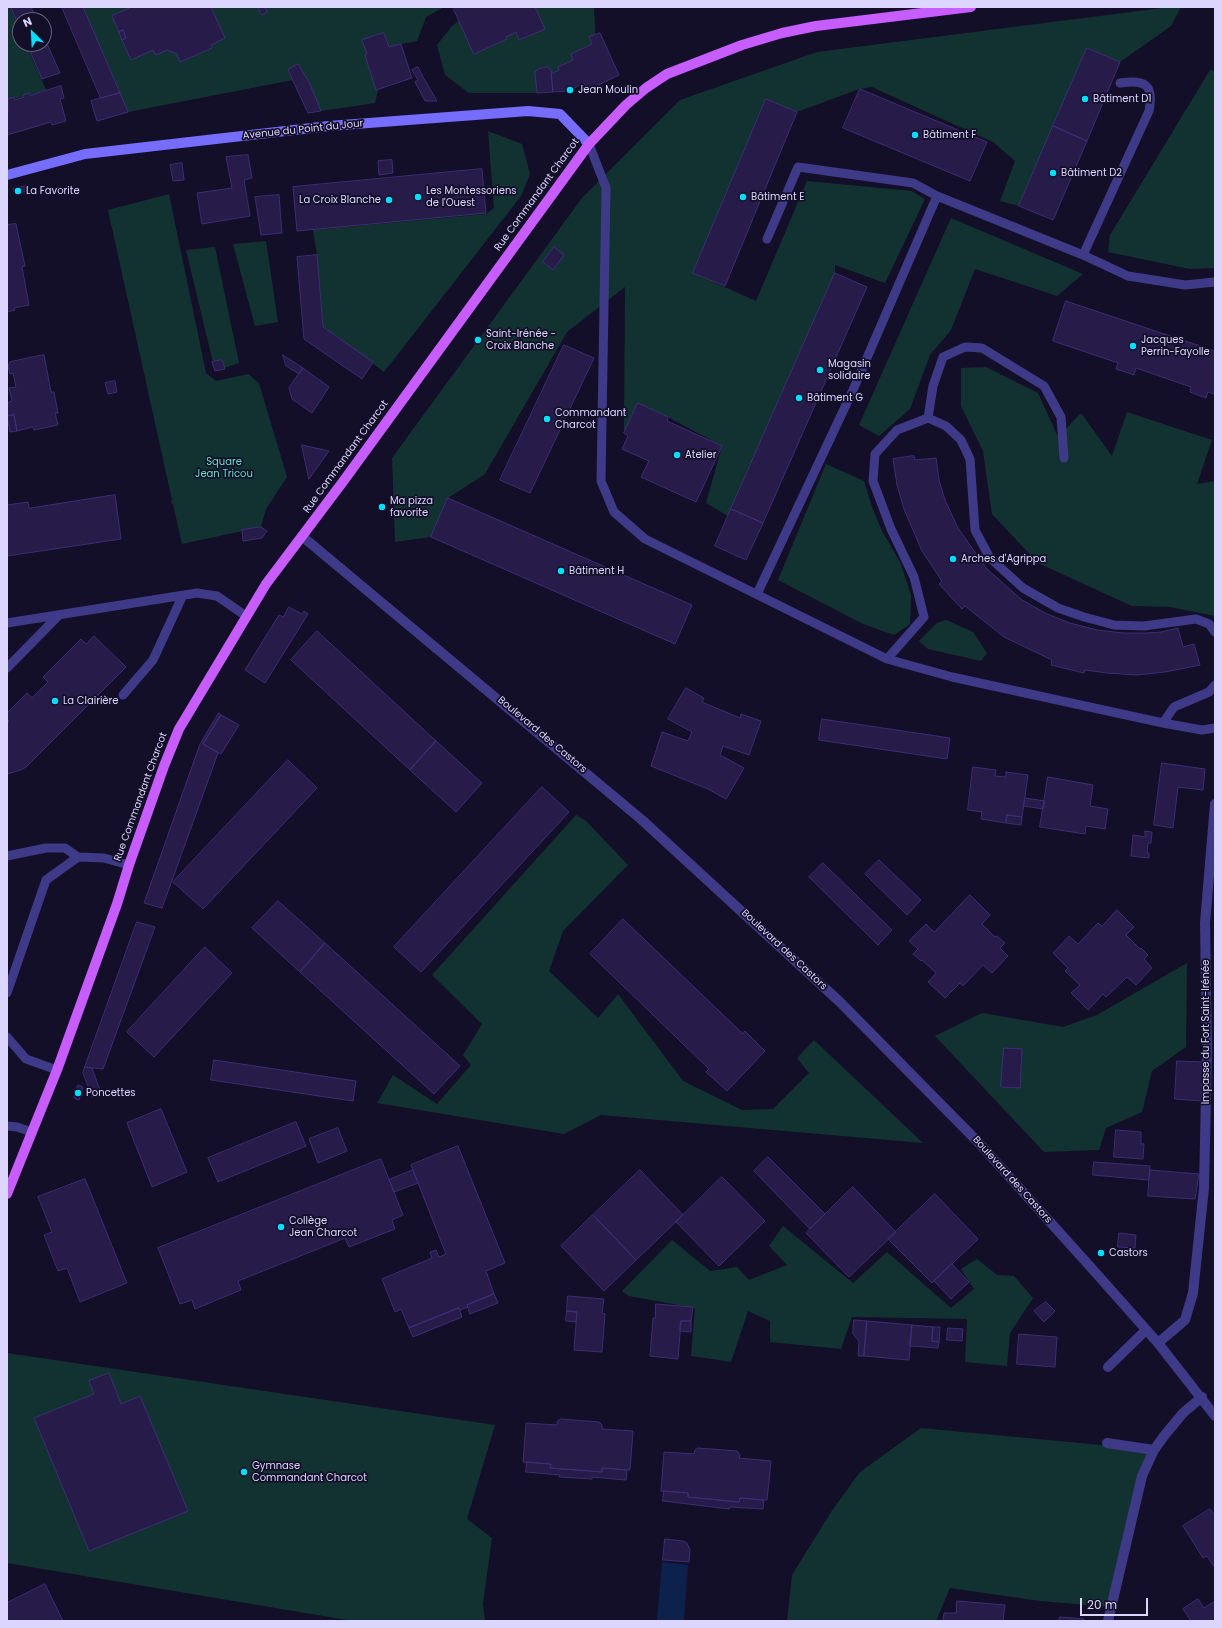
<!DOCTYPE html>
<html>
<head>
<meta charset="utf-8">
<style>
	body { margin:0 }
	#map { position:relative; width:1222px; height:1628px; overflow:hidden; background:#140f28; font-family:Poppins,sans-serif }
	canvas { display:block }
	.frame { position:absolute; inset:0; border:8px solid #dcd6ff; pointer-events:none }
	.north { position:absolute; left:12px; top:12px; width:40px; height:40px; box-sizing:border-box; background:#140f28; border:1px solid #645f7e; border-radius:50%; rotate:336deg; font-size:11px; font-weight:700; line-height:16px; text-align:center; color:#dcd6ff }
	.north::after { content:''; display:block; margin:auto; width:14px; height:18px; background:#02deff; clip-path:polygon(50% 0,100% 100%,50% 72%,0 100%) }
	.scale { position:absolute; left:1080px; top:1598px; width:68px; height:18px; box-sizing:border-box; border:2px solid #dcd6ff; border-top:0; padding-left:5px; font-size:12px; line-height:14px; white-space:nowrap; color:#dcd6ff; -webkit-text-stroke:3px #140f28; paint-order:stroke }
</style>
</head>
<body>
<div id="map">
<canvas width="1222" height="1628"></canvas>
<div class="frame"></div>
<div class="north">N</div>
<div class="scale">20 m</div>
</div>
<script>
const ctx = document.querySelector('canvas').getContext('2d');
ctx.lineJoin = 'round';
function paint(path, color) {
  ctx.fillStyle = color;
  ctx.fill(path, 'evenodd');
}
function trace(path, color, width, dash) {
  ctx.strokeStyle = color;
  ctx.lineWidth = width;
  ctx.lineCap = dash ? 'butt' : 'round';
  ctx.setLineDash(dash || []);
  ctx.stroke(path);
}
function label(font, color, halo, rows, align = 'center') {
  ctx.font = font + ' Poppins,sans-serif';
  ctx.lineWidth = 3.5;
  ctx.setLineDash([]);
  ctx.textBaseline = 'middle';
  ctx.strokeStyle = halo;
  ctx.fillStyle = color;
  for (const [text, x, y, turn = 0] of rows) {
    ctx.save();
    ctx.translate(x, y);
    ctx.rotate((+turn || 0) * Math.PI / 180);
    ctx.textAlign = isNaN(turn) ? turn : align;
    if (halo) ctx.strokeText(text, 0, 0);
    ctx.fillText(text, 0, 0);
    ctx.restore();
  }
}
const green = new Path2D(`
	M7,7H10L20,30V44H26L46,90L7,101Z
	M83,7H444L426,17L417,41L401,44L382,73L375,103L308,113L293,80L128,112Z
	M461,7H594L596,52L564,83L537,93H469L445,75L437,45L452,26L471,12Z
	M1170,7H1181L1171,26L1120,62L1087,48L1019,206L1000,201L1015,161L993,142L872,87L859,89L797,112L766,99L693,273L756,301L807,181L912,191L925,199L885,283L835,265V273L728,516L706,503L722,446L668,417L638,403L624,433L625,287L567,332L485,474L448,498L431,537L395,542L392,458L582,198L680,100L817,52Z
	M1210,70L1215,71V268L1190,269L1108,252L1110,235Z
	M488,131L522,144L530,174L521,196L384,372L323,327L317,255L313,230L486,214L494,208Z
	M169,194L206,373L216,381L248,374L259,383L287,477L266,509L261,527L182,544L173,504L171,503L172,500L108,210Z
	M951,218L1083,274L1057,296L975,269L951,330L930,355L910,409L879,436L859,425Z
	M266,241L278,322L255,326L233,244Z
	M215,247L239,363L215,371L186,250Z
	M986,367L1038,393L1058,437L1081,413L1112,456L1127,412L1212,440L1197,484L1215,481V616L1170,607L1132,606L1038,563L992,514L983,451L961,406V368Z
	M826,464L864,481L872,507L882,531L900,562L911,595L910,624L894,635L863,624L778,580Z
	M946,620L973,632L987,653L981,661L928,649L919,641L937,623Z
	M576,815L586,821L628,865L563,931L549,971L598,1018L618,994L683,1081L742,1110L773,1109L809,1073L797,1058L814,1040L923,1143L601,1115L564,1134L377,1103L393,1075L437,1104L471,1065L463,1055L482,1024L432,975Z
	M1187,963L1186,1047L1152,1071L1142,1112L1106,1128L1099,1150L1044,1152L935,1036L982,1013L1063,1027L1097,1015Z
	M783,1226L853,1283L887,1252L951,1308L974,1289L961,1269L977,1259L997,1275L1014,1276L1033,1298L1010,1333L1007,1366L965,1362L967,1319L852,1317L841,1349L770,1342V1321L748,1311L731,1362L691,1356L695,1308L629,1296L622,1291L672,1240L710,1271L737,1267L749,1280L787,1265L769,1246Z
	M7,1353L495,1425L467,1519L492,1538L483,1604L485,1621H353L7,1563Z
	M921,1428L1154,1450L1111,1607L1040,1601L950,1588L936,1621H787L792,1575L831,1512L860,1472Z`);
const water = new Path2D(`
	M662,1562L688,1565L684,1621L657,1620Z`);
const building = new Path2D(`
	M11,7H31L37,20H20V28Z
	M62,7H83L120,93L101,98Z
	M132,7H211L225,38L211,45L212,48L180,62L177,54L167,50L156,55L153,50L131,60L122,40L126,38L123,30L119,32L112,16Z
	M258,7H265L267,12L262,15Z
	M453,7H535L545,29L519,40L516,32L506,37L507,39L474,54Z
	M123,30L126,38L122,40L119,32Z
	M384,33L389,47L401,44L412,78L376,90L365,55L367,54L362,40Z
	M600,33L619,75L588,90L584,83L569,91L553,92L551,74L559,70L558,67L573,60L571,54L592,44L589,37Z
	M44,37L60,73L42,79L27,44H44Z
	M1087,48L1120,62L1087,141L1053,126Z
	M298,64L310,84L321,111L308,113L288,70Z
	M418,67L423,77L437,101H425L415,82L418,80L412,70Z
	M548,67L551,70L553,92L537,93L535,72L538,69Z
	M61,86L64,98L60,99L66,121L52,125L51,122L7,135L8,99L14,97L15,100L24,97L23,95L29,93L30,95Z
	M860,89L987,142L970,181L843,128Z
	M120,93L128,112L97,121L91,101Z
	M766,99L797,112L725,286L693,273Z
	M1053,126L1087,141L1053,220L1019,206Z
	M248,155L252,178L244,180L250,216L202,224L197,193L232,188L226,157Z
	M392,160L393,173L379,175L378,161Z
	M182,163L184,180L173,181L170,165Z
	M482,169L486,213L297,231L293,187Z
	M26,186L27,191L15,194L13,189Z
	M279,195L282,233L261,235L255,197Z
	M16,224L25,266L22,267L29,305L14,308L15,310L7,312V225Z
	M554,247L564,255L553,270L543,262Z
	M317,255L323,327L373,362L362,379L304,339L297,257Z
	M835,273L867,287L763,523L731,509Z
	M1066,301L1215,351V394L1208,392L1206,398L1190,392L1191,387L1136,368L1134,375L1116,369L1118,363L1053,341Z
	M564,345L594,358L530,493L500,480Z
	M44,355L51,392H54L58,413H55L58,425L34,430L33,427L17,431L14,415L7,416V405L9,402L12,401L9,388L16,387L13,373L10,374L8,366L10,362Z
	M283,355L303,368L299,374L286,366Z
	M222,360L225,369L215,371L212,362Z
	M303,368L329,387L312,413L292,399L289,388Z
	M115,381L117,392L108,394L105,383Z
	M638,403L668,417L667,421L722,446L696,502L641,477L649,461L622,449L628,436L624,433Z
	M14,415L17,431L10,432L7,416Z
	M302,445L329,451L309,479Z
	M914,456L915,460L936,458L939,480L945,500L958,528L986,568L1022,600L1047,614L1070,623L1097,630L1123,633H1147L1161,632L1178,628L1183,647L1194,644L1200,665L1165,672L1137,675L1107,673L1085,670L1084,673L1051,665L1052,660L1004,637L965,606L962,609L939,584L942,581L922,551L904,509L897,485L893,459Z
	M115,495L121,539L7,556V505L28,502L29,508Z
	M448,498L692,605L675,644L431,537Z
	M731,509L763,523L746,560L715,546Z
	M261,527L267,531L262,538L243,541L242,530Z
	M289,607L302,614L304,611L308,614L265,683L245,670L279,615L283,617Z
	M317,631L436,741L410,770L291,660Z
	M94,636L126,667L26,767L21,770L7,774V723L9,721L7,718V713L27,693L32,698L48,682L43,677L81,639L86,644Z
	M686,688L704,698L702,702L740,718L741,714L761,721L749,755L723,746L720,755L744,768L726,799L708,789L651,766L662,732L688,741L692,732L668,719Z
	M219,713L221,715L203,744L218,753L162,908L144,903L200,744Z
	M221,715L239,725L221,754L203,744Z
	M822,719L950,738L947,759L819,740Z
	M436,741L482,783L456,812L410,770Z
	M288,760L317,788L203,909L173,882Z
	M1162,763L1205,769L1203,790L1178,787L1173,828L1154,825Z
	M973,767L996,770L995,776L1006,777V772L1028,775L1022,817L1007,815L1006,823L981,819L982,812L968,810Z
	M1048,777L1093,785L1090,806L1108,809L1105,829L1086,826L1085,834L1040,827Z
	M542,787L569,812L421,972L394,947Z
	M1025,798L1045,801L1043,809L1024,806Z
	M1007,815L1022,817L1021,825L1006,823Z
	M1145,831L1152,832L1151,843H1148L1147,853H1149V858L1131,856L1133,835L1145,837Z
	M879,860L921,900L907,915L865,874Z
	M823,863L892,930L878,945L809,877Z
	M970,895L990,915L982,924L995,937L997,936L1005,943L1000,948L1008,956L992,973L983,965L963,986L960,983L945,998L928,982L936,973L922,960L921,961L913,954L918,949L909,941L926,924L934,932Z
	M278,901L325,943L300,972L252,928Z
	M1117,910L1134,927L1126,935L1140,949L1141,948L1148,955L1144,959L1152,968L1136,985L1127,977L1106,997L1103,994L1088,1010L1071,993L1080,985L1065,971L1068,968L1053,953L1069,936L1078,944L1098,923L1102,926Z
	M623,919L743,1034L745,1031L765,1051L727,1091L706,1072L709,1069L590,954Z
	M137,922L155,927L103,1069L85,1067Z
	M325,943L460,1066L434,1094L300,972Z
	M205,947L232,973L154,1057L127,1032Z
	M1004,1048L1022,1049L1020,1088L1001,1087Z
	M214,1060L356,1081L353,1101L211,1080Z
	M1177,1061L1204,1062L1202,1101L1175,1099Z
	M85,1067L92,1068L101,1093L92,1097L83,1073Z
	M78,1085L83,1087L79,1100L74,1098Z
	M161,1109L187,1172L152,1187L127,1123Z
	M296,1122L306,1146L218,1182L208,1158Z
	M338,1128L347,1151L318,1163L309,1139Z
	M1116,1130L1141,1132V1144H1144L1143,1159L1114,1157Z
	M458,1146L505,1263L486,1271L494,1294L467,1305L468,1307L460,1310L459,1308L409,1328L401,1309L395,1312L382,1279L432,1258L430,1252L436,1250L439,1257L446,1254L411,1165Z
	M768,1157L825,1214L810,1229L754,1171Z
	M381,1159L403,1215L392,1220L395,1229L349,1247L345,1238L238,1281L241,1290L195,1309L192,1300L180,1304L158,1248Z
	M1094,1162L1150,1166L1149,1180L1093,1175Z
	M413,1170L418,1183L394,1192L389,1180Z
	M640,1170L683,1215L636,1260L593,1215Z
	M1150,1170L1199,1174L1195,1199L1148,1196Z
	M722,1177L765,1221L719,1266L676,1222Z
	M85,1179L127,1283L80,1302L67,1268L58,1271L44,1235L52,1232L38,1197Z
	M853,1187L896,1232L849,1277L806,1233Z
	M935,1194L978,1239L932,1283L888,1239Z
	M593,1215L636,1260L604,1291L561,1246Z
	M1119,1233L1136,1235L1135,1248L1118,1247Z
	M952,1264L969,1282L951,1299L934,1281Z
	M494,1294L498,1303L470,1314L467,1305Z
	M568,1296L604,1299L602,1313L605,1314L602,1352L574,1350L577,1312L567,1311Z
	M1046,1302L1055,1311L1044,1322L1034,1311Z
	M656,1304L693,1307L691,1321H681L678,1359L650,1356L653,1318H655Z
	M459,1308L462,1317L413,1337L409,1328Z
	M567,1311L577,1312L576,1322L566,1321Z
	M854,1320L867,1321L864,1356H858L859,1341L853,1334Z
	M681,1321H691V1332L680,1331Z
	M867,1321L912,1325L909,1360L864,1356Z
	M912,1325L933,1327L932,1341L939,1342L938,1348L910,1346Z
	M933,1327H940L939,1342L932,1341Z
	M948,1328L963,1329L962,1341L947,1340Z
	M1019,1334L1057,1337L1055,1367L1017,1364Z
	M109,1373L121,1404L140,1396L188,1511L89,1551L34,1418L94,1394L89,1381Z
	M561,1419L599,1422L602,1425V1429L633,1431L630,1470L602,1468V1472L550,1468L551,1464L523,1462L526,1423L557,1425V1422Z
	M698,1448L737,1451L740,1455L739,1458L771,1461L767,1500L740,1498L739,1502L688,1497V1493L661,1491L664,1452L694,1454L695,1450Z
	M527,1462L551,1464L550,1468L602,1472V1468L627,1470L626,1480L592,1477V1479L559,1477L560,1475L526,1472Z
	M664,1491L688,1493V1497L739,1502L740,1498L764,1500L763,1509L730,1507L729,1509L663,1501Z
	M1210,1509L1215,1516V1568L1207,1556L1203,1558L1183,1526Z
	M665,1539L683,1541L687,1543L690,1550L689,1562L663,1560Z
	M45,1584L63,1621H7V1603Z
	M1198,1599L1204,1608L1215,1601V1621H1191L1183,1609Z
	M957,1601L1005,1605L1003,1621H943L944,1613H956Z
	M1060,1617L1084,1619V1621H1059Z`);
const lane = new Path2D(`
	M589,144L606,188L601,481L614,512L645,539L887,659L952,677L1163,723L1202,730L1215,728
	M767,239L798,167L913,183L937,196L1083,255L1128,276L1185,285L1215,282
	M1083,255L1149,111C1154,85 1146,79 1120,83
	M928,418L946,426L961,440L970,459L975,530L990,558L1023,588L1058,608L1084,617L1114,625L1144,626L1196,619L1209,624L1215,632
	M757,594L853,390L937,196
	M7,623L197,593L217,596L246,616
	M887,659L924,617L914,577L891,529L873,481L875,454L897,430L928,418L933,386L943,357L965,347L982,348L1044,386L1061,417L1064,458
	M7,668L59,615
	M123,695L153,660L182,597
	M1163,723L1174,707L1209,692L1215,685
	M7,856L46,848H65L78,857L104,858L129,865
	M7,993L46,880L78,857
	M7,1037L26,1059L57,1070
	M7,1126L17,1127L32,1132`);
const street = new Path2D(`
	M303,537L642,820L840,1002L979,1143L1095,1272L1158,1343L1215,1416
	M1158,1343L1185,1320L1193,1293L1204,1188L1207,1048L1205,923L1215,804
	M1108,1367L1146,1330
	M1107,1443L1154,1450
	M1108,1621L1142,1476L1154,1450L1164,1436L1183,1413L1202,1397`);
const secondary = new Path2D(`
	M7,175L85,154L329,126L528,111L560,114L589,144`);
const primary = new Path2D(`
	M7,1194L57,1070L117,904L129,865L164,766L179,729L266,584L342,483L589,144L626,105L646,88L667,74L742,45L782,33L816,26L971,7`);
const markers = [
	[570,90,4,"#02deff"],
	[1085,99,4,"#02deff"],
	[915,135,4,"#02deff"],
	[1053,173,4,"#02deff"],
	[18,191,4,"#02deff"],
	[418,197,4,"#02deff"],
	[743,197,4,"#02deff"],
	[389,200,4,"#02deff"],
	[478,340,4,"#02deff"],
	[1133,346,4,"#02deff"],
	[820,370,4,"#02deff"],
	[799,398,4,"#02deff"],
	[547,419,4,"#02deff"],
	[677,455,4,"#02deff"],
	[382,507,4,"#02deff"],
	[953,559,4,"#02deff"],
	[561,571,4,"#02deff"],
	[55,701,4,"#02deff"],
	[78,1093,4,"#02deff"],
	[281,1227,4,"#02deff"],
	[1101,1253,4,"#02deff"],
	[244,1472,4,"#02deff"]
];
const poiNames = [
	["Jean Moulin",578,90],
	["Bâtiment D1",1093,99],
	["Bâtiment F",923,135],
	["Bâtiment D2",1061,173],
	["La Favorite",26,191],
	["Les Montessoriens",426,191],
	["de l'Ouest",426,203],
	["Bâtiment E",751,197],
	["La Croix Blanche",381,200,"right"],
	["Saint-Irénée -",486,334],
	["Croix Blanche",486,346],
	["Jacques",1141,340],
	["Perrin-Fayolle",1141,352],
	["Magasin",828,364],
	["solidaire",828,376],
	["Bâtiment G",807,398],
	["Commandant",555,413],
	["Charcot",555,425],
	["Atelier",685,455],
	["Ma pizza",390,501],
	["favorite",390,513],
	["Arches d'Agrippa",961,559],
	["Bâtiment H",569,571],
	["La Clairière",63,701],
	["Poncettes",86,1093],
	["Collège",289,1221],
	["Jean Charcot",289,1233],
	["Castors",1109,1253],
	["Gymnase",252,1466],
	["Commandant Charcot",252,1478]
];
const streetNames = [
	["Avenue du Point du Jour",303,130,-6],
	["Rue Commandant Charcot",537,195,-54],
	["Rue Commandant Charcot",346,457,-54],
	["Boulevard des Castors",542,735,40],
	["Rue Commandant Charcot",141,797,-70],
	["Boulevard des Castors",784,950,43],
	["Impasse du Fort Saint-Irénée",1206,1032,-90],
	["Boulevard des Castors",1012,1180,48]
];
const parkNames = [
	["Square",224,462],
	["Jean Tricou",224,474]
];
paint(green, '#123232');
paint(water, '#0c214b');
paint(building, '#261b49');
trace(building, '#3d2d76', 1);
trace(lane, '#3f3a88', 9);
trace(street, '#3f3a88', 10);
trace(secondary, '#766dff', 10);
trace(primary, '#c85dff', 10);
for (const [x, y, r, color] of markers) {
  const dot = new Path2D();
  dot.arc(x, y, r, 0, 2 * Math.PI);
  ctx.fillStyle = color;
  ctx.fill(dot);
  trace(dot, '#140f28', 1.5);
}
label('10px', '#dcd6ff', '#140f28', poiNames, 'left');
label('10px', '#dcd6ff', '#140f28', streetNames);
label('10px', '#5fe2c6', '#140f28', parkNames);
</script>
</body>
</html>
